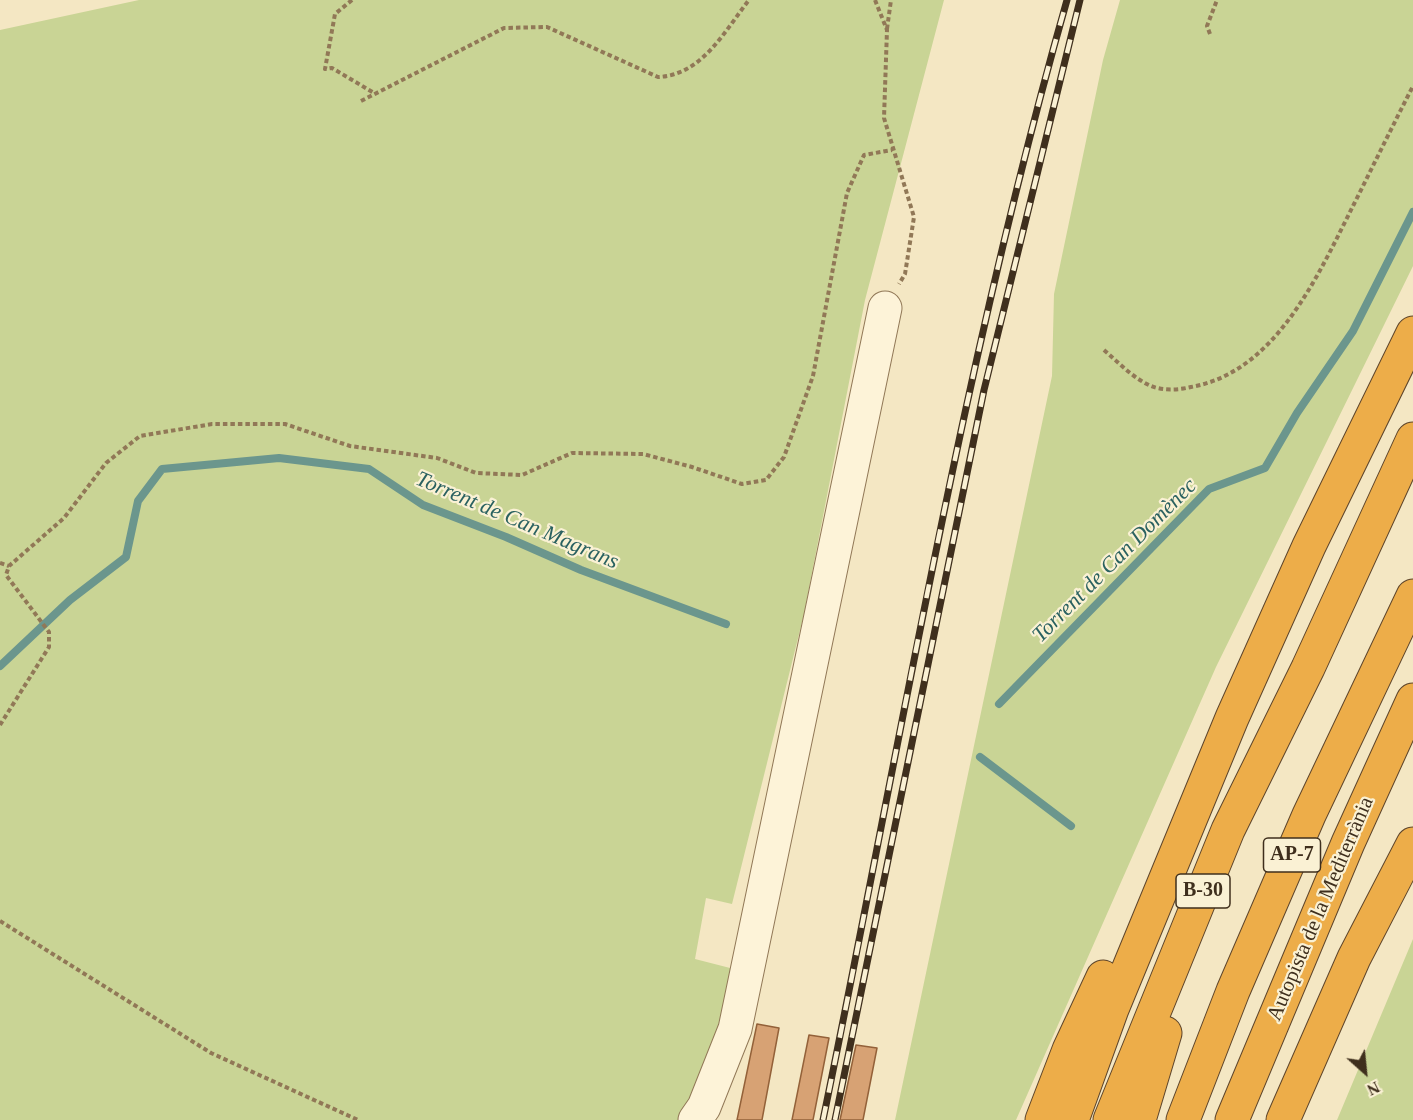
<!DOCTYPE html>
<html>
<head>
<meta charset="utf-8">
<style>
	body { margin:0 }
	#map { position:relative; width:1413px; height:1120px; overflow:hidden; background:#f4e7c3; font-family:Georgia,serif }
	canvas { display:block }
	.north { position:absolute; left:1335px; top:1042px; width:60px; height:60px; -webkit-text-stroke:4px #faf1d4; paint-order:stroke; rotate:153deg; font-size:16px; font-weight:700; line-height:24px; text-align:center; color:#3f2f1d }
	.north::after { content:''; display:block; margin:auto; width:21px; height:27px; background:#3f2f1d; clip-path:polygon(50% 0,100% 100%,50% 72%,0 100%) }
</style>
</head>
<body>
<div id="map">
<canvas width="1413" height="1120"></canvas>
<div class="north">N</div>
</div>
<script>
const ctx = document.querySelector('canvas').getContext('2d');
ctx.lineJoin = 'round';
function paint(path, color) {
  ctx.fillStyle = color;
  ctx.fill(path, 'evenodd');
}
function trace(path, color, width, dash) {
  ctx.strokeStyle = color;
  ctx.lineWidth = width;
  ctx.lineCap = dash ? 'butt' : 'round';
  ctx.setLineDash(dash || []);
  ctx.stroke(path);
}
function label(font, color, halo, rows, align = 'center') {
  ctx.font = font + ' Georgia,serif';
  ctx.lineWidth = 4.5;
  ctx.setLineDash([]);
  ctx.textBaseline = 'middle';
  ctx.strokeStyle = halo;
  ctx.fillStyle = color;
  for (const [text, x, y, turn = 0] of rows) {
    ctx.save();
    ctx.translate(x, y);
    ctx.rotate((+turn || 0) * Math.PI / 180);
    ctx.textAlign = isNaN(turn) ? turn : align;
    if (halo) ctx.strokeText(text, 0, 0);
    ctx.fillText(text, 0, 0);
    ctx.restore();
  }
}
const green = new Path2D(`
	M139,0H944L865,300L804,614L732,904L706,898L695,959L734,969L710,1070L681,1120H0V30Z
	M1120,0H1413V266L1216,667L1016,1120H895L1052,376L1054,294L1103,60Z
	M1413,939V1120H1337Z`);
const stream = new Path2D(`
	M0,666L70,600L126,557L138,501L162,469L279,458L369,469L423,505L506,537L581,570L726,624
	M999,704L1209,489L1265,468L1297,413L1353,331L1413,212
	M980,757L1071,826`);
const building = new Path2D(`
	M757,1024L779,1028L762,1120H737Z
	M809,1035L829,1038L813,1120H792Z
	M856,1045L877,1048L863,1120H840Z`);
const path = new Path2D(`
	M352,0L335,14L325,69L332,68L374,93
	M875,0L887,30L884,118L914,217L905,274L899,284
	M887,29L891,0
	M1210,34L1207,26L1217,0
	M361,101L504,28L547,27L658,77C702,75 724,32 749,0
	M1104,350C1119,363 1133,378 1151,386C1163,391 1179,390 1191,387C1277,372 1319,273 1354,204C1374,164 1393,125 1413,86
	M0,563L9,566
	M0,725L49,647V632L6,575L9,566L64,518L106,463L140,436L212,424H285L350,446L437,458L476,473L522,475L572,453L643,454L692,467L742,484L766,480L784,457L813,376L847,193L864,155L892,150
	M0,921L211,1053L358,1120`);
const minor = new Path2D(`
	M695,1120L704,1107L735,1029L885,308`);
const highway = new Path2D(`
	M1042,1120L1069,1050L1103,977
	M1072,1120L1112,1009L1232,718L1309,546L1413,333
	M1110,1120L1228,830L1308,668L1413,439
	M1139,1120L1165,1033
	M1183,1120L1233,991L1309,815L1413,596
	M1232,1120L1348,843L1413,700
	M1283,1120L1354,958L1413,844`);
const rail = new Path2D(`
	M823,1120C900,746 962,368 1067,0
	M835,1120L984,390L1080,0`);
const shields = [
	[1292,855,57],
	[1203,891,54]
];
const shieldNames = [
	["AP-7",1292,855],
	["B-30",1203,891]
];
const streetNames = [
	["Autopista de la Mediterrània",1321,909,-67]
];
const waterNames = [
	["Torrent de Can Magrans",517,521,23],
	["Torrent de Can Domènec",1115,561,-45]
];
paint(green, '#c9d495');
trace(stream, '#6b968d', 8);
paint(building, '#d7a274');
trace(building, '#936139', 1.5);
trace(minor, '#917857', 35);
trace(highway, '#5e452b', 35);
trace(path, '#917857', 4, [4.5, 3]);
trace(minor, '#fdf3d8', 33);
trace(highway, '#edad49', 33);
trace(rail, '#3f2f1d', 7);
trace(rail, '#faf1d4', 4.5, [14]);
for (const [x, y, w] of shields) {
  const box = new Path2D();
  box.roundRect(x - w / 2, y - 17, w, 34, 4.5);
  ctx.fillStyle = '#faf1d4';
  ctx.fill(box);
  trace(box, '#3f2f1d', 1.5);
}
label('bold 20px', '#3f2f1d', null, shieldNames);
label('21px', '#3f2f1d', '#faf1d4', streetNames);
label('italic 22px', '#2a6160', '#faf1d4', waterNames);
</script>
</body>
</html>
